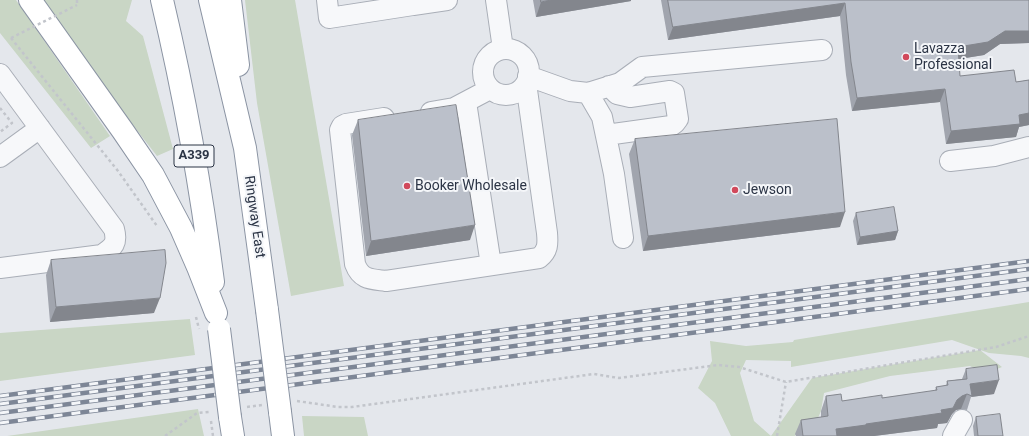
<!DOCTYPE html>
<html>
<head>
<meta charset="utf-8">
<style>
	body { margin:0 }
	canvas { display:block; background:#e4e7ec }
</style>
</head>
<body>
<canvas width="1029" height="436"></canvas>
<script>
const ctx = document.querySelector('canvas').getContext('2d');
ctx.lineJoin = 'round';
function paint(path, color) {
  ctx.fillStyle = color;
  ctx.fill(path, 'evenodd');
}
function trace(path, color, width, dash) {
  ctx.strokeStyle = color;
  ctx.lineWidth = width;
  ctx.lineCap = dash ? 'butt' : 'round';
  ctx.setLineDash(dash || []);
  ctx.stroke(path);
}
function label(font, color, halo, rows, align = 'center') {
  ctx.font = font + ' Roboto,sans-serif';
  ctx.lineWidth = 4;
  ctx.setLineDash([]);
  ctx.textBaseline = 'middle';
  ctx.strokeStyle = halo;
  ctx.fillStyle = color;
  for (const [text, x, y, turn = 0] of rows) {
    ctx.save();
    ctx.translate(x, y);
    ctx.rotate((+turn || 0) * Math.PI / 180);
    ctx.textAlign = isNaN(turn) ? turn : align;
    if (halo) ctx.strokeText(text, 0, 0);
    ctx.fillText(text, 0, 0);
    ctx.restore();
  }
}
const green = new Path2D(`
	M0,0H16L110,136L91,148L0,33Z
	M42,0H132L126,21L143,36L173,149L157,156L79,56Z
	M245,0H295L344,286L291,296L257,103Z
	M1029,302V358L1021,356L989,353L952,340L791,367V361L746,360L740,373L754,421L771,436L812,378L980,350L1002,367L985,374L970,366L890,376L824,393L821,411L812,432L796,434L795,436H731L715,403L698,388L712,361L710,341L746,346L793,342L794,340Z
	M190,319L195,355L0,381V333Z
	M198,409L204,436H7Z
	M302,416L364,417L368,436H304Z`);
const path = new Path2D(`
	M77,0V5
	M11,38L118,171L157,226
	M0,108L12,123L0,132
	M196,317L199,329
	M297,401L338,407H352L594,374L619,378L718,365L739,367L786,382L996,347L1029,336
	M247,407L262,405
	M165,436L197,413L210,412
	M777,436L786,382`);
const minor = new Path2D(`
	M327,0L329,18L413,5
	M412,0L413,5L447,0
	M496,0L503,49
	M483 72a23 23 0 1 1 46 0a23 23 0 1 1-46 0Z
	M0,74L114,229C118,244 113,247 102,255L0,268
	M528,76L570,91L588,93L602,117L614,174L623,238
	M588,93L620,83L642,67L822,50
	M466,102L491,265
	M431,112L454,108L490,89
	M384,118L346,124L342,126L340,130L355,264C361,280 371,279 386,281L539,258C548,251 548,244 547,233L526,83
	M606,135L671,126L675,123L678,119L674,93L670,91L630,97L617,94L609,86
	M0,157L40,128
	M950,161L994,156L1029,147
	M953,436L962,420`);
const highway = new Path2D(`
	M30,0L123,131L153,175L181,228L198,267L216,313
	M162,0C184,93 201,187 213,282
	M210,0L245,148L267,310
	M230,0L238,65
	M280,412L283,436
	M230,417L233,436`);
const rail = new Path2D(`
	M0,396L1029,261
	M0,404L1029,269
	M0,413L1029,279
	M0,423L1029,289`);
const pathBridge = new Path2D(`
	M11,38L77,5
	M211,421L213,436`);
const highwayBridge = new Path2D(`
	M267,310L280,412
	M219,329L230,417`);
const wall = new Path2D(`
	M533,0H631V1L536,17Z
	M661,0H1029V43L1000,44L984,55L959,59L960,76L1016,82L1029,80V125L1019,127L1016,137L946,144L940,102L852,111L846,75L840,16L668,40Z
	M358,120L470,240L366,256L352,135Z
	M635,139L840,227L643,251L629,154Z
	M856,213L898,231L895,240L857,245L853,221Z
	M51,260L154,313L50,322L46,275Z
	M966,369L994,394L971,397L967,410L961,409L956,410L952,414L947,423L938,424L937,428L874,436H796L795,434L801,420L821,417V411L826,396L842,401L882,398L935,391L936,387L946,386L947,381L962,379Z
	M976,417L1003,436H974L973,426Z`);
const shadedWall = new Path2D(`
	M551,0H631V1L536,17L541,2Z
	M845,3L840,16L668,40L673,27Z
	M1005,31H1029V43L1000,44L984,55L953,60L958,47Z
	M945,89L940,102L852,111L857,98Z
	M1029,113V125L1019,127L1016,137L946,144L951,131L1019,115Z
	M845,212L840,227L643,251L648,236Z
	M475,225L470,240L366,256L371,241Z
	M898,231L895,240L857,245L860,237Z
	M160,298L154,313L50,322L56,307Z
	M999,380L994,394L971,397L972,396L967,394L961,409L956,410L952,414L947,423L938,424L937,428L874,436H833L836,429L941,410L957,400L970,384Z`);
const building = new Path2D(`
	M541,0H551L541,2Z
	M668,0H1029V31H1005L988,42L958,47L960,76L1014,70L1016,82L1029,80V113L1019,115L1020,124L951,131L945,89L857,98L851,62L845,3L673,27Z
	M456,105L475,225L371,241L358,120Z
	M837,119L845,212L648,236L635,139Z
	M894,207L898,231L860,237L856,213Z
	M165,250L166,263L160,298L56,307L51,260Z
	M997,365L999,380L970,384L972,396L967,394L962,396L957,400L953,408L941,410L942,413L866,424V425L836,429L837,436H803L801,420L828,416L826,396L841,394L842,401L882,395V398L937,390L936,387L948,385L947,381L967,379L966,369Z
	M1000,414L1003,436H978L976,417Z`);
const markers = [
	[906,57,4,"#d1495b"],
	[407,186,4,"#d1495b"],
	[735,190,4,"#d1495b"]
];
const shields = [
	[194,156,40]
];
const shieldNames = [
	["A339",194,156]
];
const poiNames = [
	["Lavazza",914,49],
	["Professional",914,65],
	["Booker Wholesale",415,186],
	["Jewson",743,190]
];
const streetNames = [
	["Ringway East",254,217,82]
];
paint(green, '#c9d6c5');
trace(minor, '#a9aeb7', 22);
trace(highway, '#8b94a3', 24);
trace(path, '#c2c5cb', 2.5, [3, 3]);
trace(minor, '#f7f8fa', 20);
trace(highway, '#fff', 22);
trace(rail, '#7d8696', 4.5);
trace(rail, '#f4f6f9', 3, [9]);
trace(highwayBridge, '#8b94a3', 24, []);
trace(pathBridge, '#c2c5cb', 2.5, [3, 3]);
trace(highwayBridge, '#fff', 22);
paint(wall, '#a1a5ae');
paint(shadedWall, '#83868d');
paint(building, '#bbc0ca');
trace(building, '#83868d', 1);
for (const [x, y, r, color] of markers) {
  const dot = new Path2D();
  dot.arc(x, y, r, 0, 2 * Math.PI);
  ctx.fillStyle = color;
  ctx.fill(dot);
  trace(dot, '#f4f6f9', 1.5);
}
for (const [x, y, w] of shields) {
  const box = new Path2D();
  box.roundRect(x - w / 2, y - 11, w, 22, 3);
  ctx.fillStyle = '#f4f6f9';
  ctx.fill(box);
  trace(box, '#2b3445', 1);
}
label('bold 13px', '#2b3445', null, shieldNames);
label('14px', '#2b3445', '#f4f6f9', poiNames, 'left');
label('14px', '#2b3445', '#f4f6f9', streetNames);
</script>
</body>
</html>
